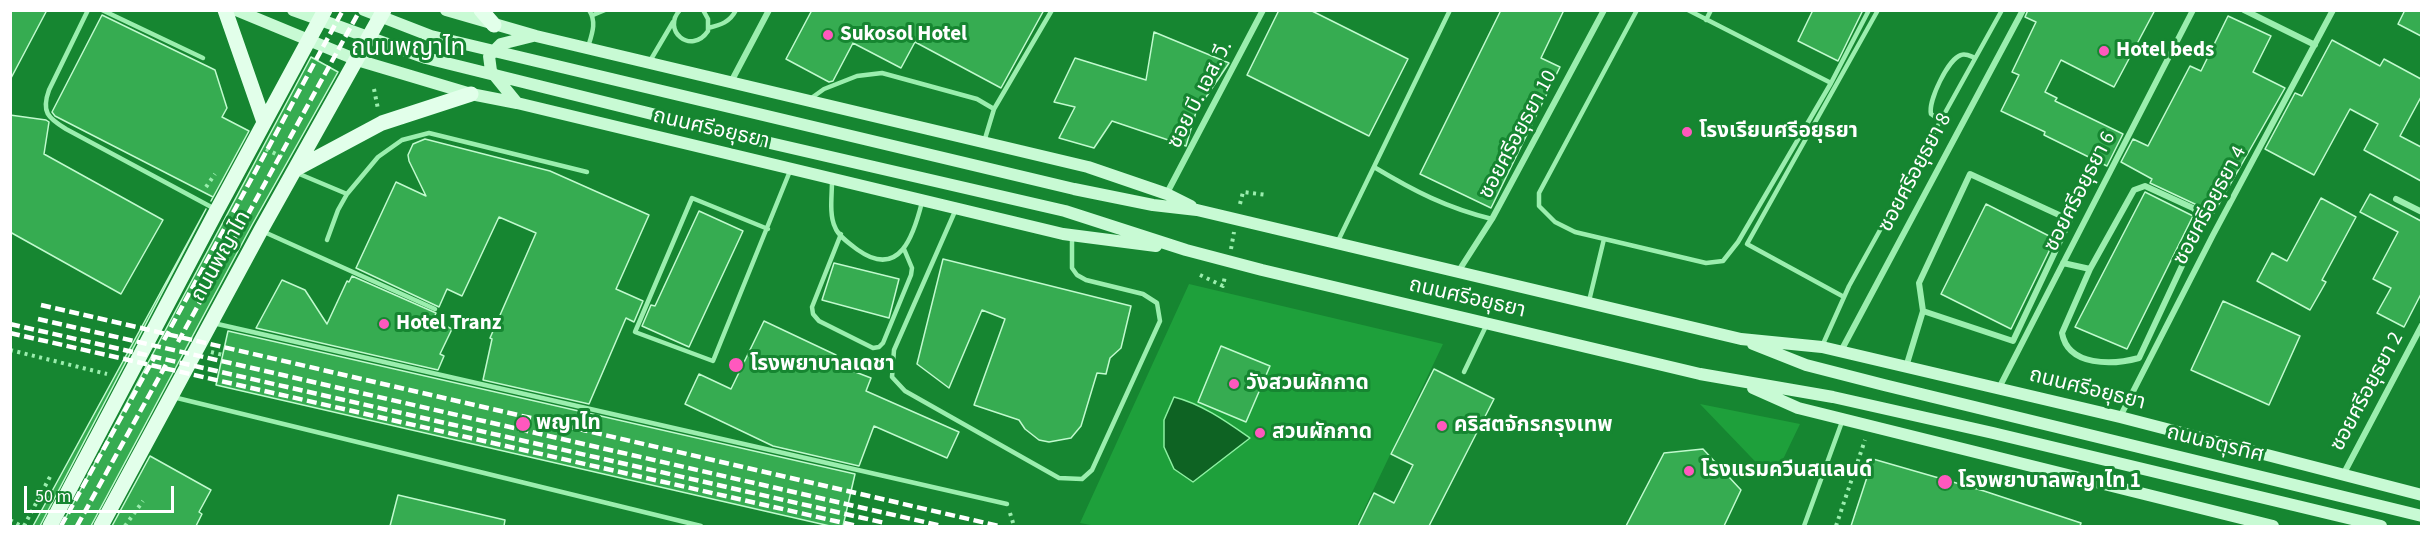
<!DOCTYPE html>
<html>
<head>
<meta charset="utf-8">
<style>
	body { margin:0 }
	#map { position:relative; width:2432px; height:537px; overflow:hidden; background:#168631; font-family:"Source Sans 3",sans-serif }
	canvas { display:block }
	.frame { position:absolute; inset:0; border:12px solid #fff; pointer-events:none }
	.scale { position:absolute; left:24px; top:486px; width:150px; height:27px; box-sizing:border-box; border:3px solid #fff; border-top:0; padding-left:8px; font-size:18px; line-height:21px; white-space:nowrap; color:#fff; -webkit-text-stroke:4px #168631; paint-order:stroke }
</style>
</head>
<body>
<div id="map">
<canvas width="2432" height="537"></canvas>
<div class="frame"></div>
<div class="scale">50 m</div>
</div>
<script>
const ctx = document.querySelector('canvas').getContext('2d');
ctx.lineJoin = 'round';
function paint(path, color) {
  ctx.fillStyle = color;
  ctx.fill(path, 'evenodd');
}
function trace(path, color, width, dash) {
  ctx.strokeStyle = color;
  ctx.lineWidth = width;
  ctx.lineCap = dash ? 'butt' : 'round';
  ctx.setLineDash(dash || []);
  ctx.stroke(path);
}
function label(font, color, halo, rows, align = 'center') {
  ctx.font = font + ' "Source Sans 3","Noto Sans Thai",sans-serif';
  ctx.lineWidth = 6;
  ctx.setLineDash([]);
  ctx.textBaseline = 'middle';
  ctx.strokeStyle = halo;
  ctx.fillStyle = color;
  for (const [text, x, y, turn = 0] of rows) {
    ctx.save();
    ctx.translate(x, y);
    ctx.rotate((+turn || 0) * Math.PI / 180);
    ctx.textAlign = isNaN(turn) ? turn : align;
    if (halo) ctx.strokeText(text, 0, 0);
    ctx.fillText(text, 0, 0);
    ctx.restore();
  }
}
const green = new Path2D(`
	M1189,284L1443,344L1356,526H1096L1080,523Z
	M1700,404L1800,424L1773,480Z`);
const water = new Path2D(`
	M1174,397C1202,404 1227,422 1250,438L1193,482L1174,469L1164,447V420Z`);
const building = new Path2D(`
	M10,10H47L10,80Z
	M812,10H1044L1001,88L915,42L901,68L853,43L833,81L829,82L786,59Z
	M1279,10H1310L1408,59L1369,136L1247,75Z
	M1501,10H1564L1541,58L1560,67L1491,208L1420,174Z
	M1813,10H1863L1838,61L1798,41Z
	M2028,10H2155L2114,87L2061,60L2045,92L2057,98L2055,101L2123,134L2107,166L2044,135L2045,132L2001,111L2019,75L2012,72L2036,22L2025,17Z
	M2405,10H2421V36L2398,24Z
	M102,15L215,70L227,108L222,117L249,131L211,201L213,197L55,116L52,112Z
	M2228,16L2271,36L2253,72L2285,88L2214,213L2150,183L2152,179L2121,162L2133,139L2148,146L2190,66L2201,71Z
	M1154,32L1229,63L1196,112L1186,146L1112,121L1094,148L1059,138L1075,107L1054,102L1075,58L1146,80Z
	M2332,40L2380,66L2384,59L2421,79V97L2400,136L2421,147V181L2364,150L2378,124L2350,109L2314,175L2265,149L2295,93L2302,96Z
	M311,57L338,72L252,225L91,526H61Z
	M10,115L46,120L49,122L44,154L163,220L121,294L10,232Z
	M425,139L550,171L649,215L616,289L643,301L634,322L626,318L589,404L483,380L492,339L490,338L536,233L499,217L462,296L447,289L439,307L356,268L396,182L426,196L409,161L408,155L413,144Z
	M2145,192L2193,216L2127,349L2075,327Z
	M2370,194L2421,221V294L2404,327L2377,313L2391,288L2373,279L2398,232L2360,212Z
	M2321,198L2356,217L2322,280L2326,282L2310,310L2257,281L2272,253L2287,261Z
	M1986,204L2055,239L2011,329L1941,294Z
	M206,209L40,526H33Z
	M699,211L743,231L689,347L642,326L651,305L655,306Z
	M943,259L1131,306L1121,348L1110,358L1106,374L1097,373L1081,426L1071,438L1049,442L1039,440L1025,429L1019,420L974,405L1005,319L982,310L949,388L917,364Z
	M834,263L899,279L889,318L822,300Z
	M352,276L436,313L433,320L452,329L440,354L444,356L438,370L256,328L282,280L305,290L327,324L347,281L349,282Z
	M2223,301L2300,336L2269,405L2191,370Z
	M764,321L836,355L832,363L871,378L866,391L959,432L947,458L874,426L859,466L773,446L685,404L699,374L731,389Z
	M228,331L855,474L843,526H830L216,385Z
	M1221,346L1270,366L1246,422L1198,402Z
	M1434,369L1494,399L1429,526H1358L1374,493L1394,503L1413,465L1391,454Z
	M1703,449L1741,490L1724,526H1626L1664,453Z
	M150,456L211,490L199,512L202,514L196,526H112Z
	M1873,459L1984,491L2081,523L2080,526H1851Z
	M398,495L505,520L504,526H390Z`);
const path = new Path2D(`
	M374,89L378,109
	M266,149L284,158
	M206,187L215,174
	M1240,204L1243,192L1267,195
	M1231,249L1234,232
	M1200,275L1223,286L1225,276
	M10,350L107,374
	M211,352L223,355
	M1010,513L1014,526
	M10,520L21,526
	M24,526L52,473
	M125,526L143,501
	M1836,526L1865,440`);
const lane = new Path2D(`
	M88,10L49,90C41,112 48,118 66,129L215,209
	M102,10L203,58
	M680,10C661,30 691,56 708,31V19L703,10
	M1637,10L1539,193V206L1555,222L1575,232L1706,263L1723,261L1738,242L1831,83L1869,10
	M1688,10L1831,83
	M593,15L605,10
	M1706,20L1711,10
	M708,28C721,25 730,22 736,10
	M588,47C592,34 597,22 589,10
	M650,61L673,22
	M810,99L824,89L857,76L882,73L977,99L994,109L984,142
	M994,109L1052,10
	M1941,121L1931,114C1928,101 1948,59 1961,55C1966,53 1970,56 1975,58
	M1374,167C1414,191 1447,208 1492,219
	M297,173L347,194
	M832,181C832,195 829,215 835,227C838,236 850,244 858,250C900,280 914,234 922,202
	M956,209L894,350L892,377L905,391L1059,478L1082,479L1092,470L1160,321L1157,303L1143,294L1086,280L1077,275L1072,268V238
	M768,229L692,198L635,332L713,361L790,171
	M262,231L435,309
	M841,234L812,307L813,314L819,321L873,348L879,347L883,343L911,275L912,268L904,249
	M327,240L338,210L347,194L378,157L402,140L429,133L587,172
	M1337,243L1450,10
	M1844,297L1747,244L1878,10
	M1589,301L1604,239
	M213,323L1007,504
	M1823,344L1849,286L2002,10
	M1464,372L1486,326
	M173,397L701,526
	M1804,526L1843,419`);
const street = new Path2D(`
	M2244,10L2315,45
	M731,82L769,10
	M2145,186L2193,208L2198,213L2201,225L2139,358C2113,365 2068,367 2062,333L2090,269L2134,190Z
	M1167,193L1263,10
	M2396,199L2422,212
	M2063,263L2090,269
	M1458,272L1492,219L1604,10
	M1841,351L2023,10
	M1906,367L1923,311L1919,283L1970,174L2070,220L2013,341L1923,311
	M1999,388L2193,10
	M2120,417L2213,235L2333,10
	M2343,475L2422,325`);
const secondary = new Path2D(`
	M236,10L357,60L471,94L517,103L1063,234L1156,246
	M293,10L426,58L757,140L1065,211L1186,250L1262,270L1700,374L1833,397L1993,433L2381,526
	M364,10L431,36L1074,189L1153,205L1197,210L1741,339L1822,347L2120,417L2422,495
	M446,10L536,36L1088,167L1167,194L1191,206
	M517,103L491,71L489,56L501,44L533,36
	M1753,344L1806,365L1884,385L2422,516
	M1753,388L1798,408L2273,526`);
const primary = new Path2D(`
	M225,10L264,122
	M481,10L494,25
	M296,169L382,123L471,94
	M50,526L217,210L325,10
	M101,526L261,230L384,10`);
const rail = new Path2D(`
	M41,305L999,526
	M38,319L942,526
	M10,324L885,523
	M10,333L857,526
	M164,340L343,10
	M178,342L360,10
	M61,526L154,358
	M77,526L168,361`);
const markers = [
	[828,35,6,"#ff58be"],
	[2104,51,6,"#ff58be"],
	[1687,132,6,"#ff58be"],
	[384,324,6,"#ff58be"],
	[736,365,8,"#ff58be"],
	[1234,384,6,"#ff58be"],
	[523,424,8,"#ff58be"],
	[1442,426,6,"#ff58be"],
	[1260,433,6,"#ff58be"],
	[1689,471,6,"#ff58be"],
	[1945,482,8,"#ff58be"]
];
const poiNames = [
	["Sukosol Hotel",840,35],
	["Hotel beds",2116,51],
	["โรงเรียนศรีอยุธยา",1699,132],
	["Hotel Tranz",396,324],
	["โรงพยาบาลเดชา",750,365],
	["วังสวนผักกาด",1246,384],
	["พญาไท",536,424],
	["คริสตจักรกรุงเทพ",1454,426],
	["สวนผักกาด",1272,433],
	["โรงแรมควีนสแลนด์",1701,471],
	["โรงพยาบาลพญาไท 1",1958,482]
];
const streetNames = [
	["ซอย บี. เอส. วี.",1201,95,-63],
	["ถนนศรีอยุธยา",711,130,13],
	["ซอยศรีอยุธยา 10",1519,135,-62],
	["ซอยศรีอยุธยา 8",1916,173,-62],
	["ซอยศรีอยุธยา 6",2081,192,-63],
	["ซอยศรีอยุธยา 4",2211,206,-62],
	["ถนนพญาไท",222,257,-61],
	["ถนนศรีอยุธยา",1467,299,13],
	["ถนนศรีอยุธยา",2087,390,14],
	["ซอยศรีอยุธยา 2",2368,392,-62],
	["ถนนจตุรทิศ",2215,445,14]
];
const quarterNames = [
	["ถนนพญาไท",408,50]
];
paint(green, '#1ea03b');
paint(water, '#0e6323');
trace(water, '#8df1a2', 1.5);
paint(building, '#36ac51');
trace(building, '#c1face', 1.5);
trace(path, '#9beeae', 4, [3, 4.5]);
trace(lane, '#9beeae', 4.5);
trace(street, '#9beeae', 6);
trace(secondary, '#c8fad4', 12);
trace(primary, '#e2ffea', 15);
trace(rail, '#fff', 4.5, [10, 4.5]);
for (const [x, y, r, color] of markers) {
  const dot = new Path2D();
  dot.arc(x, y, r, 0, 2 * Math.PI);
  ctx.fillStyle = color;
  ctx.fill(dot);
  trace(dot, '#168631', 2);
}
label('bold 21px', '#fff', '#168631', poiNames, 'left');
label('21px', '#fff', '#168631', streetNames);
label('24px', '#fff', '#168631', quarterNames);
</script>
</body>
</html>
